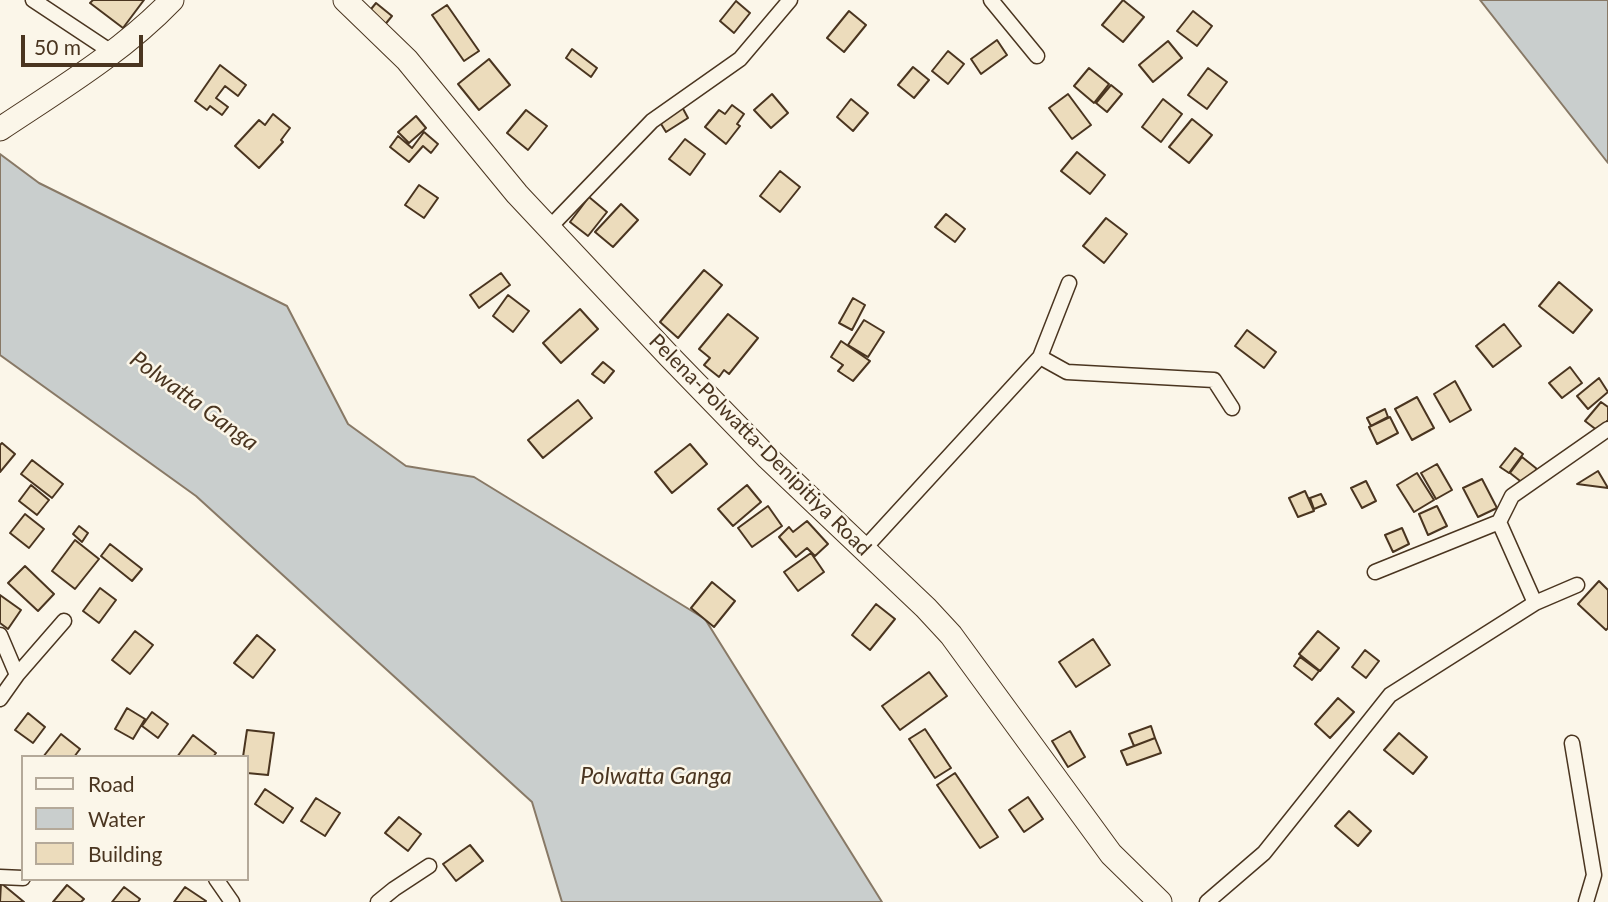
<!DOCTYPE html>
<html>
<head>
<meta charset="utf-8">
<style>
	body { margin:0 }
	#map { position:relative; width:1608px; height:902px; overflow:hidden; background:#fbf6e9; font-family:Lato,sans-serif }
	canvas { display:block }
	.legend { position:absolute; left:21px; top:755px; width:228px; height:126px; box-sizing:border-box; background:#fbf6e9; border:2px solid #b4a999; margin:0; padding:9px 12px; list-style:none; font-size:21px; color:#4a3520 }
	.legend li { display:flex; align-items:center; gap:14px; height:35px }
	.legend b { width:35px; border:2px solid #b4a999 }
	.scale { position:absolute; left:21px; top:35px; width:122px; height:32px; box-sizing:border-box; border:4px solid #4a3520; border-top:0; padding-left:9px; font-size:21px; line-height:24px; white-space:nowrap; color:#4a3520; -webkit-text-stroke:5px #fbf6e9; paint-order:stroke }
</style>
</head>
<body>
<div id="map">
<canvas width="1608" height="902"></canvas>
<ul class="legend">
<li><b style="height:9px;background:#fbf6e9"></b>Road</li>
<li><b style="height:19px;background:#c9cecd"></b>Water</li>
<li><b style="height:19px;background:#ecdcbc"></b>Building</li>
</ul>
<div class="scale">50 m</div>
</div>
<script>
const ctx = document.querySelector('canvas').getContext('2d');
ctx.lineJoin = 'round';
function paint(path, color) {
  ctx.fillStyle = color;
  ctx.fill(path, 'evenodd');
}
function trace(path, color, width, dash) {
  ctx.strokeStyle = color;
  ctx.lineWidth = width;
  ctx.lineCap = dash ? 'butt' : 'round';
  ctx.setLineDash(dash || []);
  ctx.stroke(path);
}
function label(font, color, halo, rows, align = 'center') {
  ctx.font = font + ' Lato,sans-serif';
  ctx.lineWidth = 5;
  ctx.setLineDash([]);
  ctx.textBaseline = 'middle';
  ctx.strokeStyle = halo;
  ctx.fillStyle = color;
  for (const [text, x, y, turn = 0] of rows) {
    ctx.save();
    ctx.translate(x, y);
    ctx.rotate((+turn || 0) * Math.PI / 180);
    ctx.textAlign = isNaN(turn) ? turn : align;
    if (halo) ctx.strokeText(text, 0, 0);
    ctx.fillText(text, 0, 0);
    ctx.restore();
  }
}
const water = new Path2D(`
	M1480,0H1608V163Z
	M0,154L39,183L287,306L348,424L406,466L474,477L705,619L882,902H562L532,802L196,496L0,355Z`);
const building = new Path2D(`
	M93,0H144L123,28L90,3Z
	M1123,0L1144,17L1123,42L1102,25Z
	M736,1L750,13L734,33L720,21Z
	M376,3L392,16L383,27L367,14Z
	M447,5L479,51L464,61L432,15Z
	M849,11L866,25L844,52L827,38Z
	M1193,11L1212,26L1197,46L1177,31Z
	M997,40L1007,55L981,74L971,59Z
	M1168,41L1182,58L1153,82L1139,65Z
	M572,49L597,68L591,77L566,58Z
	M948,51L964,64L948,84L932,71Z
	M489,59L510,85L479,110L458,84Z
	M220,65L246,85L238,96L225,86L216,98L228,107L222,115L210,106L207,110L195,101Z
	M913,67L929,80L914,98L898,85Z
	M1089,68L1109,84L1094,103L1074,86Z
	M1208,68L1227,82L1207,109L1188,95Z
	M1111,85L1122,94L1107,112L1096,103Z
	M772,94L788,113L771,128L754,110Z
	M1068,94L1091,125L1072,139L1049,108Z
	M851,99L868,113L853,131L837,117Z
	M1163,99L1182,114L1161,142L1142,127Z
	M681,105L688,118L666,132L658,119Z
	M732,105L744,114L737,124L740,126L726,144L705,127L719,110L725,114Z
	M526,110L547,126L528,150L507,133Z
	M273,114L290,128L281,140L283,142L259,168L235,146L259,120L265,125Z
	M416,116L426,128L409,143L398,132Z
	M1192,119L1212,135L1189,163L1169,147Z
	M424,132L438,144L431,153L423,146L409,162L390,147L398,136L412,148Z
	M685,139L705,154L690,175L669,159Z
	M1077,152L1105,175L1090,194L1061,171Z
	M780,171L800,187L780,212L760,196Z
	M419,185L438,198L424,218L405,205Z
	M589,197L607,212L588,236L570,222Z
	M621,204L638,220L613,247L595,232Z
	M946,214L965,229L955,242L935,227Z
	M1106,218L1127,234L1104,263L1083,246Z
	M704,270L722,285L678,338L660,322Z
	M501,273L510,285L479,308L470,295Z
	M1559,282L1592,310L1573,333L1539,306Z
	M508,295L529,311L513,332L493,316Z
	M853,298L865,305L852,330L839,323Z
	M580,309L598,329L561,363L543,343Z
	M728,314L758,338L729,374L724,370L719,377L704,365L710,358L699,349Z
	M864,320L884,332L868,357L848,345Z
	M1504,324L1521,346L1493,367L1476,346Z
	M1247,330L1276,352L1264,368L1235,346Z
	M841,341L870,361L853,381L838,371L843,365L831,357Z
	M603,362L614,371L604,383L592,374Z
	M1570,367L1582,383L1562,398L1549,383Z
	M1599,378L1608,392L1588,409L1577,396Z
	M1455,381L1471,410L1450,422L1434,394Z
	M1417,397L1434,428L1412,440L1395,409Z
	M578,400L592,418L543,458L528,440Z
	M1601,402L1608,407V420L1598,431L1585,421Z
	M1385,409L1388,417L1371,426L1367,418Z
	M1390,417L1398,433L1377,444L1369,427Z
	M2,443L15,454L0,472V445Z
	M690,444L707,464L672,493L655,472Z
	M1515,448L1523,454L1509,473L1500,467Z
	M1522,457L1537,469L1524,484L1510,473Z
	M32,460L63,484L52,498L21,474Z
	M1437,464L1452,490L1436,499L1421,473Z
	M1598,471L1608,488L1577,484Z
	M1417,473L1434,500L1414,512L1397,485Z
	M1482,479L1497,508L1478,517L1463,488Z
	M1366,481L1376,501L1362,508L1351,488Z
	M31,485L49,500L37,515L19,501Z
	M747,485L761,502L733,526L718,509Z
	M1305,491L1314,511L1298,517L1289,498Z
	M1321,494L1326,504L1314,509L1310,498Z
	M768,506L782,526L752,547L738,528Z
	M1437,506L1447,526L1428,535L1419,514Z
	M25,514L44,529L29,548L10,533Z
	M807,521L828,544L815,556L807,548L796,557L779,537L789,527L793,532Z
	M79,526L88,533L82,542L73,534Z
	M1402,528L1409,544L1393,552L1385,535Z
	M75,540L99,559L75,589L52,571Z
	M110,544L142,569L132,581L101,556Z
	M811,553L824,572L798,591L784,572Z
	M25,566L54,594L38,611L8,583Z
	M1599,581L1608,590V628L1606,630L1578,604Z
	M712,582L735,601L714,627L691,608Z
	M100,588L116,600L99,623L83,611Z
	M0,595L21,610L8,629L0,623Z
	M876,604L895,619L870,650L852,635Z
	M135,631L153,645L130,674L112,660Z
	M1318,631L1339,648L1320,671L1299,654Z
	M257,635L275,650L253,678L234,663Z
	M1093,639L1110,665L1076,687L1059,662Z
	M1365,650L1379,661L1366,678L1352,667Z
	M1300,657L1319,671L1312,680L1294,666Z
	M929,672L947,696L900,730L882,706Z
	M1338,698L1354,712L1330,738L1315,724Z
	M127,708L145,719L133,739L115,729Z
	M152,712L168,724L158,738L142,726Z
	M28,713L45,727L33,743L15,730Z
	M1151,726L1155,738L1134,746L1129,734Z
	M925,729L951,768L935,778L909,739Z
	M247,730L274,733L268,775L247,773V757H243Z
	M1070,731L1085,757L1068,767L1052,741Z
	M1399,733L1427,757L1413,774L1384,750Z
	M61,734L80,749L74,757H43Z
	M193,735L216,753L213,757H177Z
	M1155,738L1161,753L1127,765L1121,751Z
	M955,773L998,837L980,848L937,785Z
	M265,789L293,808L283,823L255,804Z
	M1028,797L1043,819L1024,832L1009,810Z
	M316,798L340,813L325,836L301,821Z
	M1349,811L1371,831L1358,846L1335,826Z
	M399,817L421,834L408,851L385,833Z
	M470,845L483,861L456,881L443,864Z
	M1,883L24,902H0Z
	M67,885L84,899L81,902H53Z
	M124,887L140,899L138,902H112Z
	M185,887L206,901L205,902H174Z`);
const minor = new Path2D(`
	M33,0L113,53
	M991,0L1037,56
	M550,227L652,121L740,59L790,0
	M1040,357L1067,372L1214,380L1232,408
	M1499,522L1535,603
	M863,550L1040,357L1069,283
	M1375,572L1499,522L1512,496L1608,429
	M0,635L17,675
	M0,699L17,675L64,621
	M1572,743L1594,875L1586,902
	M0,877L23,878
	M216,879L232,902
	M378,902L394,889L429,866
	M1207,902L1264,853L1390,695L1535,603L1577,585`);
const primary = new Path2D(`
	M345,0L407,60L517,194L669,356L768,458L926,608L951,635L1111,854L1160,902
	M0,129C60,89 122,52 172,0`);
const streetNames = [
	["Pelena-Polwatta-Denipitiya Road",760,445,45]
];
const waterNames = [
	["Polwatta Ganga",194,401,36],
	["Polwatta Ganga",656,777]
];
paint(water, '#c9cecd');
trace(water, '#887966', 2);
paint(building, '#ecdcbc');
trace(building, '#4a3520', 2);
trace(minor, '#4a3520', 17);
trace(primary, '#4a3520', 25);
trace(minor, '#fbf6e9', 14);
trace(primary, '#fbf6e9', 23);
label('21px', '#4a3520', '#fbf6e9', streetNames);
label('italic 23px', '#4a3520', '#fbf6e9', waterNames);
</script>
</body>
</html>
